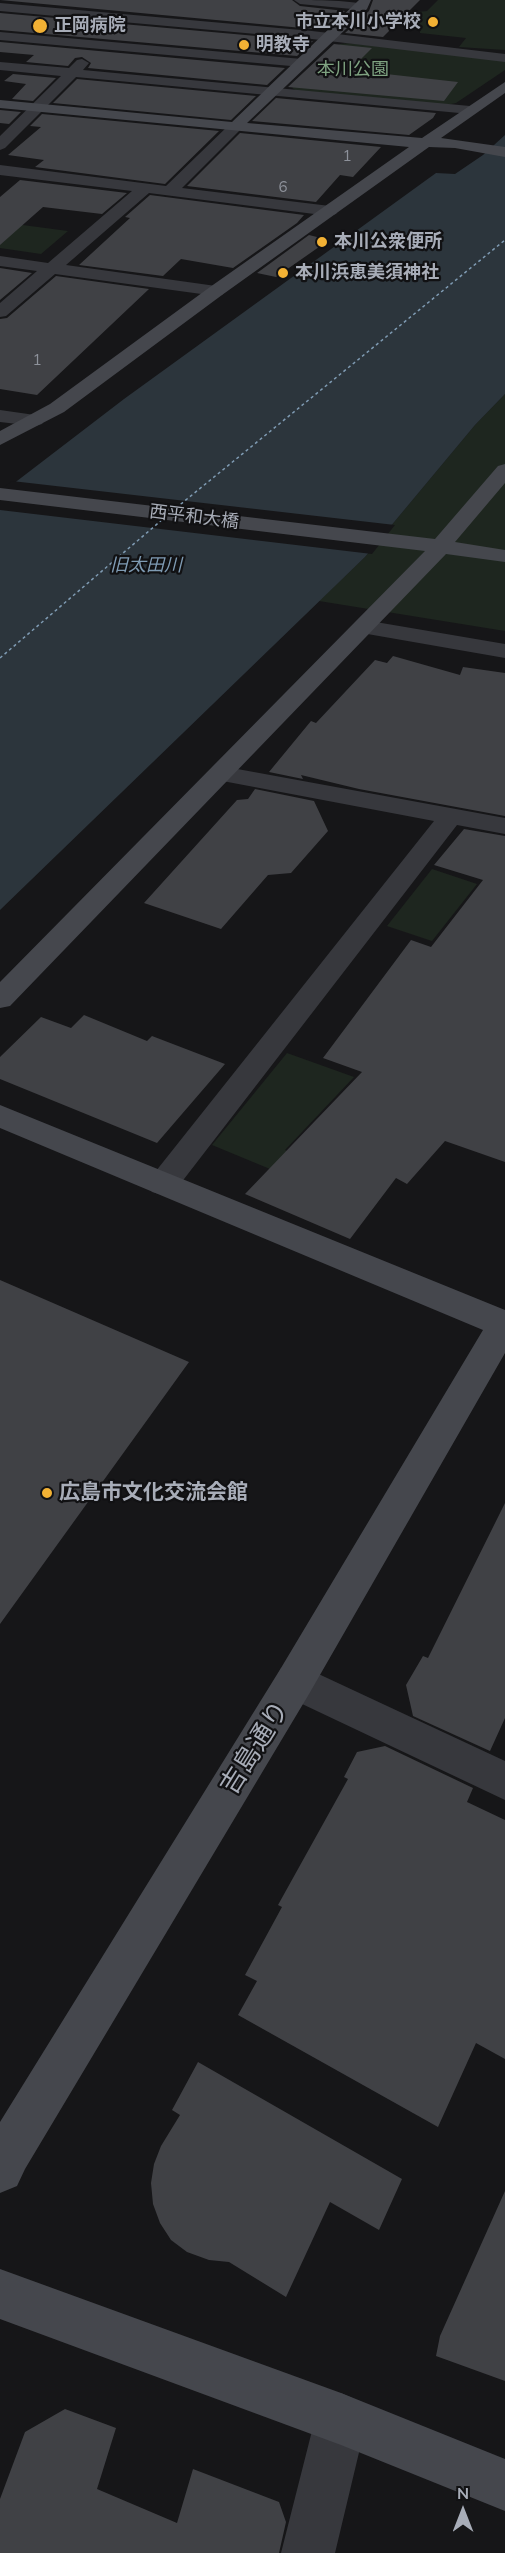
<!DOCTYPE html>
<html>
<head>
<meta charset="utf-8">
<style>
	body { margin:0 }
	#map { position:relative; width:505px; height:2553px; overflow:hidden; background:#161618; font-family:Mulish,sans-serif }
	canvas { display:block }
	.north { position:absolute; left:433px; top:2481px; width:60px; height:60px; -webkit-text-stroke:4px #111113; paint-order:stroke; rotate:0deg; font-size:16px; font-weight:700; line-height:24px; text-align:center; color:#a8adb8 }
	.north::after { content:''; display:block; margin:auto; width:21px; height:27px; background:#a8adb8; clip-path:polygon(50% 0,100% 100%,50% 72%,0 100%) }
</style>
</head>
<body>
<div id="map">
<canvas width="505" height="2553"></canvas>
<div class="north">N</div>
</div>
<script>
const ctx = document.querySelector('canvas').getContext('2d');
ctx.lineJoin = 'round';
function paint(path, color) {
  ctx.fillStyle = color;
  ctx.fill(path, 'evenodd');
}
function trace(path, color, width, dash) {
  ctx.strokeStyle = color;
  ctx.lineWidth = width;
  ctx.lineCap = dash ? 'butt' : 'round';
  ctx.setLineDash(dash || []);
  ctx.stroke(path);
}
function label(font, color, halo, rows, align = 'center') {
  ctx.font = font + ' Mulish,"Noto Sans JP",sans-serif';
  ctx.lineWidth = 4.5;
  ctx.setLineDash([]);
  ctx.textBaseline = 'middle';
  ctx.strokeStyle = halo;
  ctx.fillStyle = color;
  for (const [text, x, y, turn = 0] of rows) {
    ctx.save();
    ctx.translate(x, y);
    ctx.rotate((+turn || 0) * Math.PI / 180);
    ctx.textAlign = isNaN(turn) ? turn : align;
    if (halo) ctx.strokeText(text, 0, 0);
    ctx.fillText(text, 0, 0);
    ctx.restore();
  }
}
const green = new Path2D(`
	M438,0H505V50L459,47L466,38L420,33L418,12L427,11Z
	M349,43L505,60V70L456,103L446,105L299,92L292,88L340,44Z
	M0,222L68,231L41,254L0,248Z
	M505,394V631L319,601L365,557L475,425Z
	M432,869L477,884L432,941L387,926Z
	M287,1053L354,1077L285,1150L379,1195L369,1210L212,1145Z`);
const water = new Path2D(`
	M505,135V394L475,425L365,557L0,910V494L124,399L436,173L455,174L483,155Z`);
const pier = new Path2D(`
	M12,481L395,525L372,554L0,510V490Z`);
const ferry = new Path2D(`
	M176,508L505,240
	M0,658L163,519`);
const building = new Path2D(`
	M0,0H292L300,6L345,11L324,30Z
	M373,0H420L383,37L345,33L369,11Z
	M0,13L312,41H313L297,56L0,30Z
	M0,42L285,68L267,85L88,68L91,63L82,57L75,58L68,66L26,62L34,55L0,52Z
	M334,44L372,48L350,70L458,82L444,101L288,87Z
	M13,74L56,78L33,101L12,99L26,84L4,81Z
	M77,79L256,96L231,120L53,103Z
	M276,98L436,113L433,118L409,135L252,121Z
	M0,111V110L21,112L9,124L0,123Z
	M42,114L219,131L165,184L35,167L44,160L8,155L41,127L30,126Z
	M240,133L381,147L353,177L340,175L316,202L187,186Z
	M20,180L127,193L102,214L43,207L0,245V197Z
	M150,195L304,215L297,223L233,268L181,259L163,276L79,265L130,218L125,217Z
	M309,235L329,240L276,277L257,273Z
	M0,268L32,273L0,300Z
	M56,276L149,289L37,395L0,389V319L7,318Z
	M393,656L460,675L463,667L505,673V816L359,789L301,775L303,779L269,772L311,721L316,723L375,660L387,663Z
	M255,789L314,801L328,831L291,873L268,875L221,929L144,903L237,800L248,799Z
	M464,829L505,836V1162L445,1141L407,1184L396,1178L350,1239L245,1194L362,1072L323,1058L411,940L431,947L483,880L434,865Z
	M84,1015L147,1041L152,1036L225,1064L157,1143L0,1079V1057L41,1017L71,1028Z
	M0,1280L189,1362L0,1624Z
	M505,1503V1718L490,1751L413,1716L406,1685L423,1656L428,1658Z
	M385,1746L473,1788L467,1802L505,1820V2059L476,2043L438,2127L238,2015L257,1981L245,1975L282,1907L278,1905L348,1779L344,1777L357,1752Z
	M198,2062L402,2179L379,2230L330,2202L286,2297L229,2262L209,2260L187,2252L171,2240L160,2223L153,2204L151,2183L154,2164L161,2146L180,2115L172,2110Z
	M505,2191V2381L436,2356L440,2336Z
	M65,2409L116,2428L97,2489L177,2523L193,2469L279,2502L286,2522L279,2553H0V2499L25,2432Z`);
const street = new Path2D(`
	M294,0C310,0 358,0 368,6L362,10L300,4Z
	M0,3L312,31L505,54V62L312,39L0,11Z
	M0,32L302,59L309,63L302,67L0,40Z
	M82,59L89,63L83,70L470,106L477,110L470,114L76,77L5,148L0,150V136L61,76L0,70V62L69,68L77,60Z
	M235,123L240,124L242,127L240,130L182,188L330,206L338,211L336,214L330,216L149,193L66,265L216,286L222,287L225,291L222,295L216,296L55,274L6,316L0,317V303L37,271L0,266V256L48,263L132,191L0,175V165L166,186L230,124Z
	M0,410L42,416L45,420L42,424L35,426L0,422Z
	M364,620L505,644V658L356,632L353,627L356,622Z
	M221,766L505,818V834L457,825L174,1192L163,1195L152,1192L147,1184L152,1176L434,821L212,779L208,774L212,769Z
	M295,1663L505,1761V1800L281,1694L275,1681L281,1668Z
	M341,2393L359,2401L367,2419L335,2553H281L315,2419L323,2401Z`);
const secondary = new Path2D(`
	M359,0H371L367,9L247,123L422,138L505,82V93L441,138L505,147V157L455,148L429,147L222,295L64,412L0,445V431L50,404L210,287L409,147L0,108V100L232,122Z
	M505,464V483L455,542L505,550V562L446,554L10,1006L0,1008V982L425,551L0,500V488L435,539L498,466Z
	M0,1105L505,1310V1353L309,1694L25,2169L17,2186L0,2193V2122L281,1668L483,1330L0,1128Z
	M0,2269L341,2393L505,2459V2511L341,2445L0,2319Z`);
const markers = [
	[433,22,6,"#f2b134"],
	[40,26,8,"#f2b134"],
	[244,45,6,"#f2b134"],
	[322,242,6,"#f2b134"],
	[283,273,6,"#f2b134"],
	[47,1493,6,"#f2b134"]
];
const farNumbernames = [
	["1",347,156],
	["6",283,187],
	["1",37,360]
];
const farPoinames = [
	["市立本川小学校",421,22,"right"],
	["正岡病院",54,26],
	["明教寺",256,45],
	["本川公衆便所",334,242],
	["本川浜恵美須神社",295,273]
];
const farParknames = [
	["本川公園",353,70]
];
const farStreetnames = [
	["西平和大橋",194,517,7]
];
const farWaternames = [
	["旧太田川",146,566]
];
const poiNames = [
	["広島市文化交流会館",59,1493]
];
const nearStreetnames = [
	["吉島通り",255,1748,-58]
];
paint(green, '#1e261f');
paint(water, '#2c353c');
paint(pier, '#161618');
trace(ferry, '#7f9bb3', 1.5, [3, 3]);
paint(building, '#404145');
paint(street, '#37383d');
paint(secondary, '#45474d');
for (const [x, y, r, color] of markers) {
  const dot = new Path2D();
  dot.arc(x, y, r, 0, 2 * Math.PI);
  ctx.fillStyle = color;
  ctx.fill(dot);
  trace(dot, '#111113', 2);
}
label('15px', '#8e929b', null, farNumbernames);
label('bold 18px', '#a8adb8', '#111113', farPoinames, 'left');
label('18px', '#7fa381', '#111113', farParknames);
label('18px', '#a8adb8', '#111113', farStreetnames);
label('italic 18px', '#7f9bb3', '#111113', farWaternames);
label('bold 21px', '#a8adb8', '#111113', poiNames, 'left');
label('26px', '#a8adb8', '#111113', nearStreetnames);
</script>
</body>
</html>
